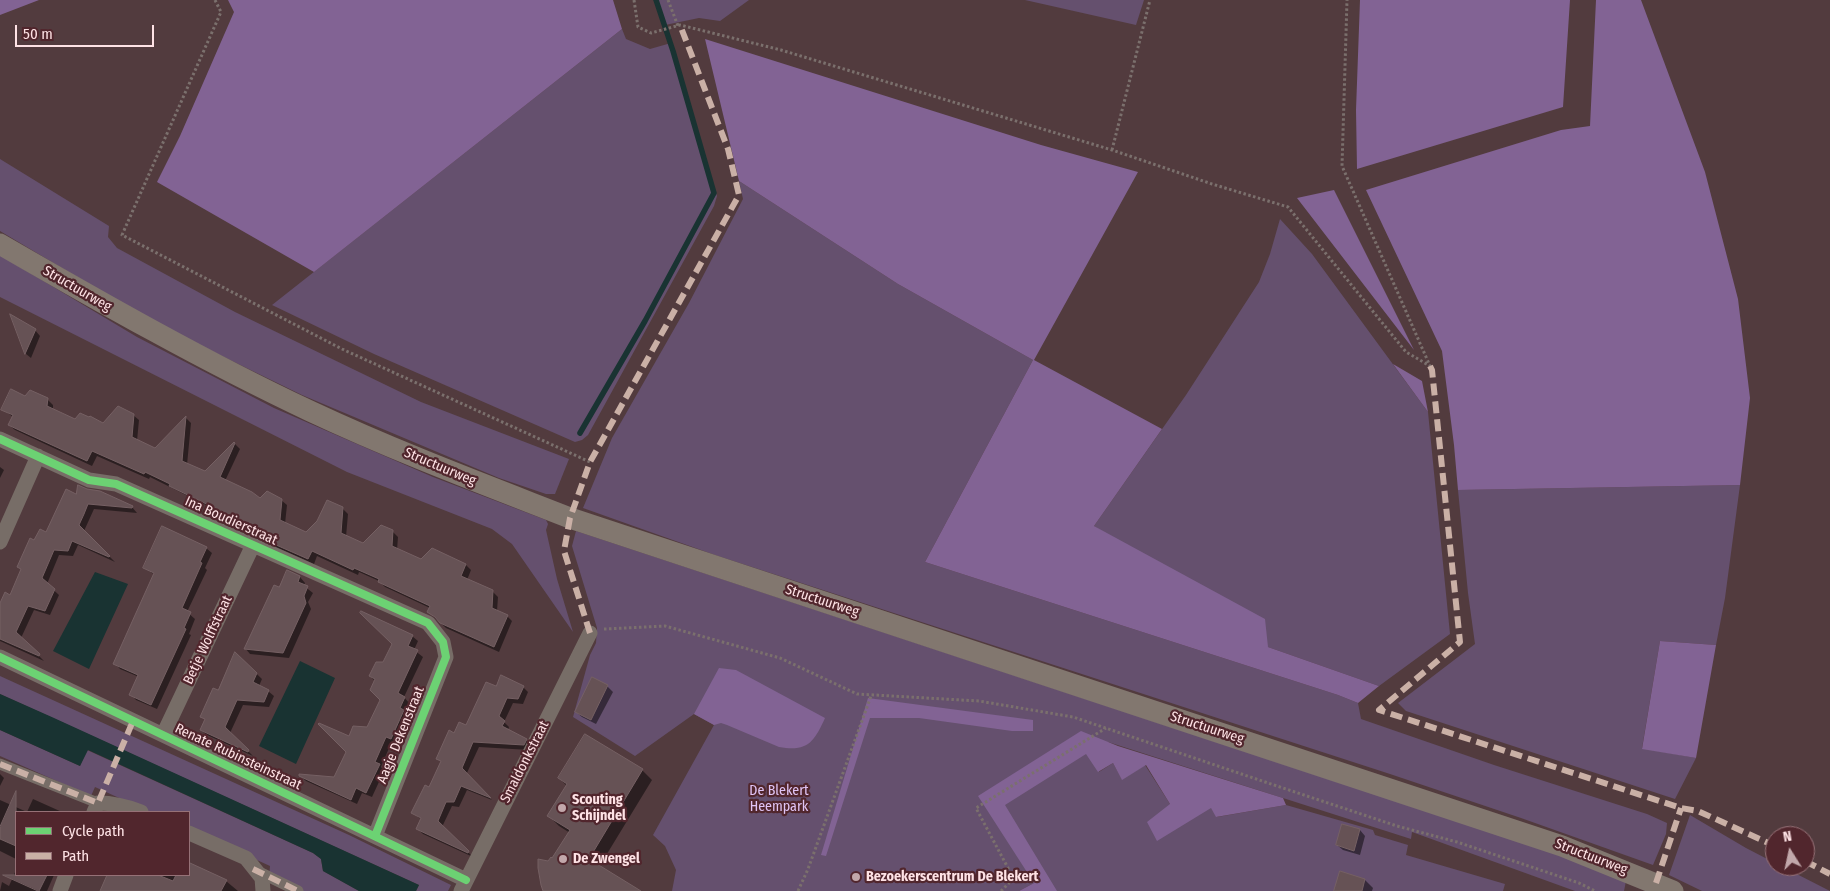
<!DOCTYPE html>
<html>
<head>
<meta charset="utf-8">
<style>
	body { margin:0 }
	#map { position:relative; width:1830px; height:891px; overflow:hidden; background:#523b3e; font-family:"Fira Sans Condensed",sans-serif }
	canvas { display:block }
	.legend { position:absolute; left:15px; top:811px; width:175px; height:65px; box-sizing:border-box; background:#51262d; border:1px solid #967177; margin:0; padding:6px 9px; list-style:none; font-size:15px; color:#fee2e5 }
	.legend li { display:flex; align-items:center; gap:10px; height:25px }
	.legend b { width:25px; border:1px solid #967177 }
	.north { position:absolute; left:1765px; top:826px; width:50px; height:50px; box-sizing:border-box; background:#51262d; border:1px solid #967177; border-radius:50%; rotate:350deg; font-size:14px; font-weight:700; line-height:20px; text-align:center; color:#fee2e5 }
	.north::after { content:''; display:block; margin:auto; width:18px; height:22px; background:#c2a8ab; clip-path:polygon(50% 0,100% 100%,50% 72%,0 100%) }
	.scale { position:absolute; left:15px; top:25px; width:139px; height:22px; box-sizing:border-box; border:2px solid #fee2e5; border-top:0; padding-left:6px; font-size:15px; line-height:18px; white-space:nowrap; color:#fee2e5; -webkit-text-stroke:4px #51262d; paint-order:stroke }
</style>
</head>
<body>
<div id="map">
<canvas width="1830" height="891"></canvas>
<ul class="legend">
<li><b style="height:6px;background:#6cd273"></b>Cycle path</li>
<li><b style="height:6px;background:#cab0a6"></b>Path</li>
</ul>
<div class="north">N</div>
<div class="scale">50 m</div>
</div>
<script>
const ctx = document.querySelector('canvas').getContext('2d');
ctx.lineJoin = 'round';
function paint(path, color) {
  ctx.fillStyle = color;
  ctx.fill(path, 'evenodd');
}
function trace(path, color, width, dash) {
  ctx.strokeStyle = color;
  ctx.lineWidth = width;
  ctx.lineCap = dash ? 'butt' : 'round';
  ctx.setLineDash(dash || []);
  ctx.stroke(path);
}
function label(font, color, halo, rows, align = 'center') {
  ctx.font = font + ' "Fira Sans Condensed",sans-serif';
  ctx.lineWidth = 4.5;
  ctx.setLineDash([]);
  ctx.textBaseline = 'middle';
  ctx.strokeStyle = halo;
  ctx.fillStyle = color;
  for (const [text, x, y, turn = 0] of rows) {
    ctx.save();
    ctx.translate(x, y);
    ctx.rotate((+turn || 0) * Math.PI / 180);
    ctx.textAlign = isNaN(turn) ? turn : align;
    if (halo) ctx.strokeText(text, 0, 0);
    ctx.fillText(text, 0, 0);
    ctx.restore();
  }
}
const green = new Path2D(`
	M657,0H749L720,21L699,18L665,25Z
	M1025,0H1144L1136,25Z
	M622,29L626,39L650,49L671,43L717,196L714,206L588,435L582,440L575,442L374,354L272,305Z
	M0,159L109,226L108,237L117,248L235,312L421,402L569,459L555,494H546L499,478L302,395L154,323L0,231Z
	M739,181L898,284L1033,360L925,562L1338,695L1358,703L1361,719L1494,765L1647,814L1667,823L1666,834L1653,865L1521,818L1390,774L715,555L583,508L612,438L689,303L743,199Z
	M1280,219L1312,254L1428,412L1450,634L1379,686L1268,647L1094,526L1186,395L1259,282L1270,254Z
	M0,255L137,337L274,408L433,477L546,520L548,524L546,530L557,579L573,632L512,544L492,529L347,472L0,297Z
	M1740,485L1725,598L1716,645L1660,641L1642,748L1696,758L1675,799L1406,711L1398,703L1475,644L1468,593L1458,490Z
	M576,531L1556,854L1626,881L1624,891H1575L1412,832L1411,839L1108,742L1099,772L1113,763L1122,779L1145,765L1170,804L1211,807L1217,817L1286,805L1373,830L1375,835L1408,845L1406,855L1505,884L1503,891H1056L1034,883L1019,891H672L676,870L665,846L653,835L714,725L694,714L635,756L573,717L590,655L596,643L597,628L572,546Z
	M0,676L349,835L451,885L448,891H416L419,885L0,694Z
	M0,730L80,766L87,750L313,853L321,859L323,871L359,891H298L269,879L270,866L189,829V812H150L95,787L91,796L0,756Z
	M1690,815L1746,848L1775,863V866H1781L1830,891H1702L1669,875Z`);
const forest = new Path2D(`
	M0,0H39L0,15Z
	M228,0H613L622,29L314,272L157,182L180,136L234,12Z
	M1360,0H1570L1563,107L1357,169L1356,110Z
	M1596,0H1641L1705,172L1738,299L1750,398L1740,485L1458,490L1454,445L1442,351L1366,190L1561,130L1590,126Z
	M705,39L1041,145L1138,172L1034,360L1162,429L1094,526L1265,619L1268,647L1379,686L1358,703L1338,695L925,562L1033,360L898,284L739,181Z
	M1334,190L1414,350L1297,198Z
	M1393,364L1422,381L1428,412Z
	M1660,641L1716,645L1696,758L1642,749Z
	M719,668L736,670L825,718C814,742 808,752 779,747L727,725L721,723L714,725L694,714Z
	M868,698L1033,720V731H1012L919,718H870L826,856L821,855Z
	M1081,731L1118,746L1283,798L1286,805L1216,817L1211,808L1157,841L1147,822L1170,804L1146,765L1122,780L1113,763L1098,772L1086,754L1005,805L1057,891H1019L1034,883L978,796Z`);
const water = new Path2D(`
	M95,572L128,584L89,669L53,651Z
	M300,661L335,678L296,764L259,746Z
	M0,694L54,718L419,885L416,891H359L323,871L321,859L313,853L88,750L80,766L0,730Z`);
const shadow = new Path2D(`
	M13,317L35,330L40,336L31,358L26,354Z
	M25,397L47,399L53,405V409L76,420L104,425L133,415L139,420L137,441L155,449L186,418L191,423L187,465L205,472L234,443L240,449L225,481L260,500H281L287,505L285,524L306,534L342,508L348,514L346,537L363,545L392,531L398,537L397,550L422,560L466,565L471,570L467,580L492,591L498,597L497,611L507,616L512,621L499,652L446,628L429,612L430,608L385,587L379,581L359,572L358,575L317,556L314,564L224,524L219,519L222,513L150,477L149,479L97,456L92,466L15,430L9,425L13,417L3,409Z
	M0,467L4,470L0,478Z
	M77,495L132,507L137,513L94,509L84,531L115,562L78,545L73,556L59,555L47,584L59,595L50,615L34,610L21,638L44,661L0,641V606L10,596L35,542L47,534Z
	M206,548L212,553L205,568L207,570L187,612L195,619L189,634L191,635L157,709L136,700L131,694L139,677L120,669L115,663L155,575L145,568Z
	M287,572L300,577L305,583L304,586L313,593L308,602L311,609L289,658L250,654L245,648L280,589Z
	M412,636L418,641L414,650L423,657L404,697L409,703L405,712L409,716L397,743L392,741L381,767L384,771L372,797L362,793L357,804L306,781L300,775L335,778L347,751L349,738L368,728L381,699L375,681L370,676Z
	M236,654L262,679L259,686L268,691L274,696L269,707L243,705L230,733L253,756L207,735L201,730L206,720L202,716L219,692Z
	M607,686L613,692L596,724L582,717L576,712Z
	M523,687L528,692L523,704L513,703L504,722L509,727L508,730L526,740L531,745L529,750L479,747L466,775L492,800L467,790L459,807L452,806L442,827L473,857L423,834L418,829L422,820L413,813L430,789L442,763L438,759L455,734L467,726L496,688Z
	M585,736L642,770L652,780L599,867L634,891H545L548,862L553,860L570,833L559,826L549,816L567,786L559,778Z
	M0,774L4,778L0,786Z
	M33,799L62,812H27Z
	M0,800L27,812H16V859L0,851Z
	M1343,826L1360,830L1365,836L1360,855L1343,850L1337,845Z
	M189,864L226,881L238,891H122L130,875H189Z
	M16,870V875H54L47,891H0L2,882L9,886Z
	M1365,880L1373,888L1372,891H1336Z`);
const stream = new Path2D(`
	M580,433L645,321L714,193L673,51L656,0`);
const building = new Path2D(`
	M10,314L36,329L25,354Z
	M11,389L25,396L30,390L48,398L47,406L75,419L80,413L89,417L90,416L103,423L118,406L134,414L132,437L155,448L186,416L182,461L205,471L234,442L235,443L220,477L252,492L260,498L267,491L282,499L280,520L306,532L317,521L327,500L343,507L341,533L363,543L381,525L393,530L392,546L421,559L432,548L466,564L461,576L493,590L492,608L508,615L494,647L440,623L435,617L427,612L430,606L378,582L379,579L354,568L353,570L312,551L308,559L217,519L221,511L169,486L170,484L145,472L144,474L92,451L87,461L8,425L13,415L1,410Z
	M78,485L87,489L100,491L133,506L132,508L88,504L84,514L79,525L110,556L109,557L72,541L68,551L54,550L42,578L55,589L45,611L28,606L16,632L40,654L39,656L0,639V603L5,592L10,595L21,569L17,567L30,538L34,540L40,529L46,532L66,489L76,494Z
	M162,526L207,547L200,562L202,563L182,608L191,612L184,628L186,629L151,705L129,695L138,675L113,664L154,573L143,568Z
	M287,570L300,576L298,582L308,586L304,596L306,603L283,653L244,649L274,585L279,587Z
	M361,611L413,635L408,646L418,650L398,693L405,697L400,708L404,710L391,739L386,737L375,762L380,764L366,793L356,788L351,800L299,776V774L334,777L346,752L318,724L319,723L349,736L353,726L367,727L380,700L370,690L375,679L369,676L376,662H383L392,644L360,613Z
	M235,652L257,673L253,682L269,690L264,702L237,700L225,727L249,750L248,752L200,730L205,719L200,717L213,688L218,690Z
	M501,675L524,686L518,699L507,698L499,716L505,721L502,726L527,739L524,745L473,742L462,768L491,798L461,786L454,802H446L438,821L469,851L468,853L416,829L421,818L411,813L425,785L429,787L441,761L436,759L449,730L454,733L459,722L466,725L486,682L496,686Z
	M592,677L608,685L591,720L575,712Z
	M585,734L643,769L589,859L641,891H543L541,885L538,868V859L548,861L551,857L552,858L570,830L547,816L567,784L558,778Z
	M16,791V846L0,839V827Z
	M1342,824L1360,829L1354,851L1336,845Z
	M190,863L227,880L221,891H100L107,875H158L173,881L176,875H189Z
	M1340,871L1365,879L1362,891H1334Z
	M3,875H47L39,891Z`);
const path = new Path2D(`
	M215,0L221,12L122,235L342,349L590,462
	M634,0L638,27L651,33L680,25L781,50L1112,150L1212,184L1288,207L1406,352L1430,366L1342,166L1347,0
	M668,0L678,26
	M1112,150L1150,0
	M604,629L665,626L780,658L857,694L979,701L1073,717L1277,786L1397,826L1457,842L1579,883L1595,891
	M798,891L808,869L871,696
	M1001,891L1009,883L1008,868L976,808L1106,728`);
const pedestrian = new Path2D(`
	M0,764L98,803
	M257,871L298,891`);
const minor = new Path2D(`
	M0,439L89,480L116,484L428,623L443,642L446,657L375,836
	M0,542L38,456
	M0,657L466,880
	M163,735L253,545
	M94,812L98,803C114,803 126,806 141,812
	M189,833L246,858L262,878L263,891
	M60,891L66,875
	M461,891L590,633`);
const secondary = new Path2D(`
	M0,244C102,303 204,361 310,411C395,451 483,484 570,518L1562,846L1673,891`);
const quiet = new Path2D(`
	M1430,366L1432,370L1460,642L1379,710L1681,808L1698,811L1775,846
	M590,633L564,551L570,518L590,462L739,195L728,149L680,25
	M0,764L98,803L133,721
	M1805,861L1830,874
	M253,869L298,891
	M1656,883L1681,808`);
const cycleway = new Path2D(`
	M0,439L89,480L116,484L428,623L443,642L446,657L375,836
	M0,657L466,880`);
const markers = [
	[562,808,5,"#c2a8ab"],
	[563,859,5,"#c2a8ab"],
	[856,877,5,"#c2a8ab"]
];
const streetNames = [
	["Structuurweg",77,289,30],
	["Structuurweg",440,467,23],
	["Ina Boudierstraat",231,521,24],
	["Structuurweg",822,601,18],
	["Betje Wolffstraat",208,640,-65],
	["Structuurweg",1207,728,18],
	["Aagje Dekenstraat",401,735,-68],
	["Renate Rubinsteinstraat",238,757,25],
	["Smaldonkstraat",525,762,-63],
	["Structuurweg",1591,857,21]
];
const parkNames = [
	["De Blekert",779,791],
	["Heempark",779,807]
];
const poiNames = [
	["Scouting",572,800],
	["Schijndel",572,816],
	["De Zwengel",573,859],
	["Bezoekerscentrum De Blekert",866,877]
];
paint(green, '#65506e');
paint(forest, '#826394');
paint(water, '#193332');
paint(shadow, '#0007');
trace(stream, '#193332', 5.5);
paint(building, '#665255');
trace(building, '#756063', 1);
trace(path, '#7b706d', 3, [2.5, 2.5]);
trace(pedestrian, '#776d67', 11);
trace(minor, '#776d67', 15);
trace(secondary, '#82776f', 21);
trace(quiet, '#cab0a6', 6, [12, 6]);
trace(cycleway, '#6cd273', 8);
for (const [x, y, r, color] of markers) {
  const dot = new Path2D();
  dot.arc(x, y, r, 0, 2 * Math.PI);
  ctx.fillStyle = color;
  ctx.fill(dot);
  trace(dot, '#51262d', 2);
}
label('14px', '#fee2e5', '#51262d', streetNames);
label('14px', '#e0c4f5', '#51262d', parkNames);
label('bold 14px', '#fee2e5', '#51262d', poiNames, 'left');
</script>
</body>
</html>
